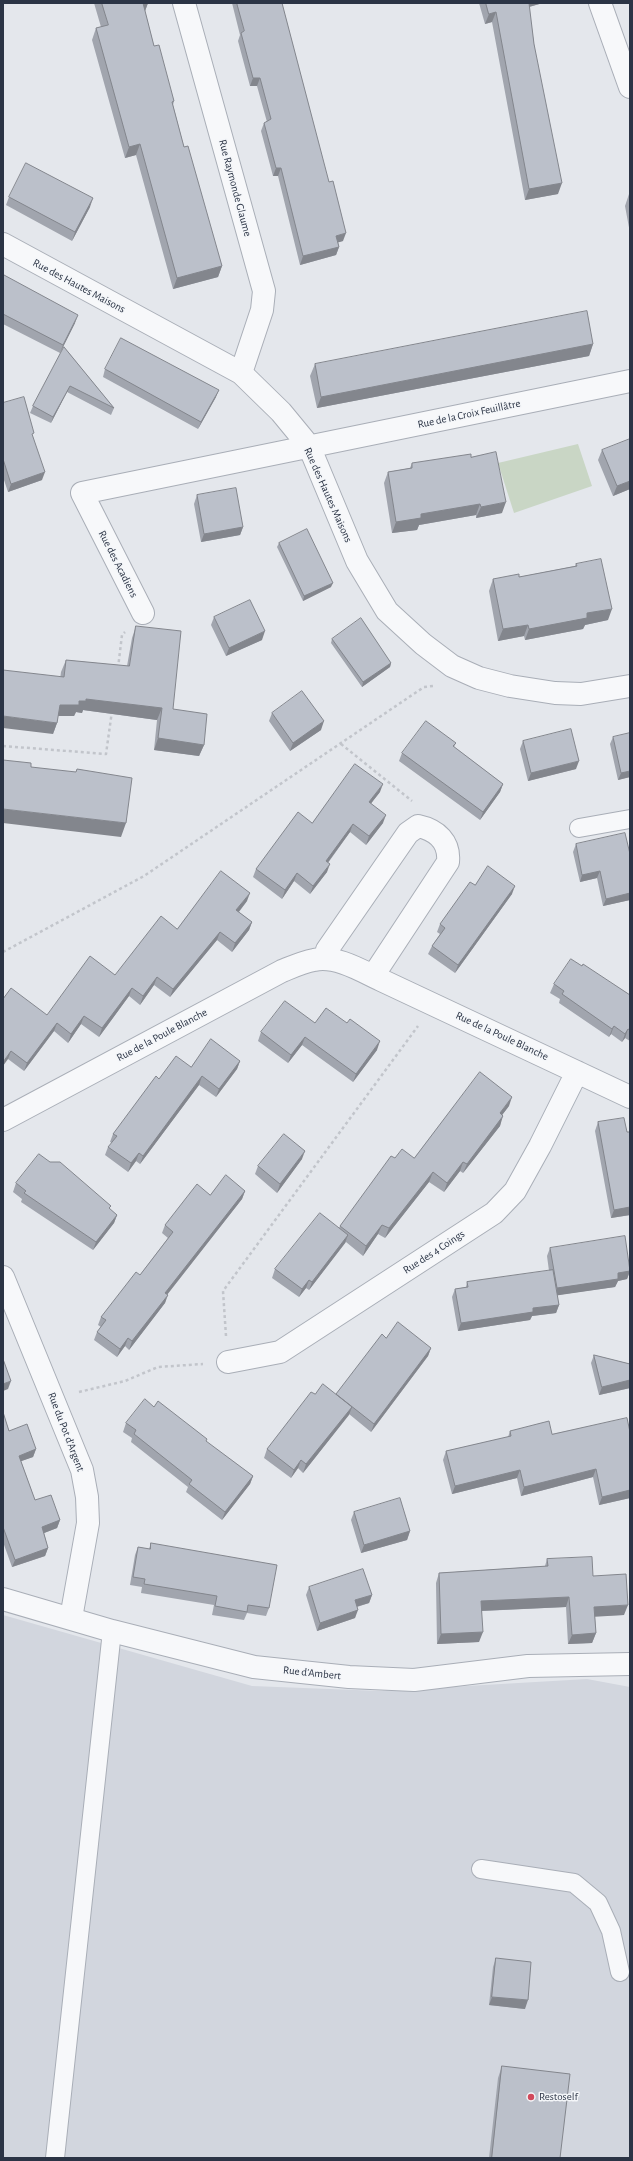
<!DOCTYPE html>
<html>
<head>
<meta charset="utf-8">
<style>
	body { margin:0 }
	#map { position:relative; width:633px; height:2161px; overflow:hidden; background:#e4e7ec; font-family:"Alegreya Sans",sans-serif }
	canvas { display:block }
	.frame { position:absolute; inset:0; border:4px solid #2b3445; pointer-events:none }
</style>
</head>
<body>
<div id="map">
<canvas width="633" height="2161"></canvas>
<div class="frame"></div>
</div>
<script>
const ctx = document.querySelector('canvas').getContext('2d');
ctx.lineJoin = 'round';
function paint(path, color) {
  ctx.fillStyle = color;
  ctx.fill(path, 'evenodd');
}
function trace(path, color, width, dash) {
  ctx.strokeStyle = color;
  ctx.lineWidth = width;
  ctx.lineCap = dash ? 'butt' : 'round';
  ctx.setLineDash(dash || []);
  ctx.stroke(path);
}
function label(font, color, halo, rows, align = 'center') {
  ctx.font = font + ' "Alegreya Sans",sans-serif';
  ctx.lineWidth = 3;
  ctx.setLineDash([]);
  ctx.textBaseline = 'middle';
  ctx.strokeStyle = halo;
  ctx.fillStyle = color;
  for (const [text, x, y, turn = 0] of rows) {
    ctx.save();
    ctx.translate(x, y);
    ctx.rotate((+turn || 0) * Math.PI / 180);
    ctx.textAlign = isNaN(turn) ? turn : align;
    if (halo) ctx.strokeText(text, 0, 0);
    ctx.fillText(text, 0, 0);
    ctx.restore();
  }
}
const built = new Path2D(`
	M3,1615L252,1686L381,1691L587,1679L630,1687V2158H3Z`);
const green = new Path2D(`
	M578,444L592,486L514,513L498,463Z`);
const path = new Path2D(`
	M118,668L122,635L125,632
	M341,744L412,801
	M3,746L106,754L112,711
	M3,952L144,876L424,687L433,686
	M226,1336L223,1291L418,1026
	M79,1392L125,1381L158,1367L203,1364`);
const service = new Path2D(`
	M579,828L630,819
	M481,1869L574,1883L598,1903L611,1931L620,1972
	M55,2158L112,1631`);
const minor = new Path2D(`
	M184,3L264,291L262,310L241,373
	M3,244L241,373L281,412L309,446L357,561L387,611L423,644L452,666L479,678L510,686L555,693L581,694L630,686
	M143,613L82,493L630,381
	M325,959L327,950L408,833L418,826C437,830 450,842 448,862L373,976
	M3,1120L282,971C292,967 303,962 314,960C336,955 362,971 381,980L630,1097
	M3,1277L82,1470L87,1497L88,1523L71,1618
	M228,1362L280,1352L494,1213L515,1191L540,1146L577,1072`);
const tertiary = new Path2D(`
	M600,3L630,87
	M3,1599L112,1631L254,1667L349,1677L414,1680L528,1666L630,1664`);
const wall = new Path2D(`
	M94,3H148L145,11L154,46L174,101L173,105L184,147L222,266L218,277L173,289L136,155L125,158L92,40L96,28L101,27Z
	M232,3H282L343,241L338,242L339,247L336,255L300,265L278,176H273L261,131L264,123L267,122L257,86H250L238,41L240,35Z
	M479,3H543L529,7L534,44L558,194L525,200L492,22L485,24Z
	M629,194H630V233L625,206Z
	M9,197L90,207L72,241L6,205Z
	M3,276L75,323L60,353L3,324Z
	M593,344L589,356L317,408L310,376L315,364Z
	M64,347L114,408L111,415L67,392L51,423L30,413L33,406Z
	M105,369L216,397L198,429L103,377Z
	M3,403L33,437L42,480L8,492L3,477Z
	M602,450L630,489L613,496L598,460Z
	M471,457L502,513L476,518V515L419,525L417,530L392,533L384,483L388,472L410,468L412,463Z
	M197,495L243,527L240,535L201,542L194,504Z
	M279,543L331,587L303,601L277,547Z
	M576,564L608,620L585,625L583,629L525,640L524,636L498,641L489,591L493,579L519,577L575,566Z
	M214,617L262,640L226,656L211,625Z
	M136,626L173,709L204,745L199,756L154,750L157,720L83,710L82,713L76,712L74,716H58L57,723L53,734L61,672L66,660L127,666L132,638Z
	M332,639L391,663L390,667L362,687L331,643Z
	M272,713L321,730L290,751L269,721Z
	M613,737L630,777L618,780L610,744Z
	M523,741L576,769L528,781L520,749Z
	M456,743L454,747L503,784L500,792L480,820L399,761L402,753Z
	M380,792L371,803L383,823L366,845L350,832L328,863L327,872L310,894L294,881L282,899L253,877L256,869L312,823Z
	M576,844L630,854V900L603,906L597,878L580,882L573,852Z
	M475,885L512,894L455,973L428,954L432,946L440,934L437,932L440,924Z
	M247,901L239,912L252,922L249,930L232,952L217,940L170,997L154,985L140,1005L129,996L99,1037L81,1024L68,1043L54,1031L24,1071L8,1059L3,999L47,1015L115,975L177,929Z
	M582,966L630,995V1041L625,1038L622,1042L611,1034L609,1037L559,1003L560,999L550,993L554,984Z
	M315,1023L377,1050L353,1082L302,1045L288,1063L258,1041L261,1032Z
	M240,1061L237,1069L216,1097L199,1085L140,1164L136,1161L128,1172L105,1155L108,1147L112,1143L110,1142L113,1134L159,1079L191,1067Z
	M509,1106L502,1115L500,1126L463,1173L460,1171L444,1192L429,1182L385,1238L378,1234L363,1256L346,1242L309,1290L306,1288L299,1297L272,1278L275,1269L339,1228L340,1226L395,1158H414Z
	M598,1122L627,1132H630V1215L611,1218L595,1131Z
	M302,1159L277,1193L255,1174L258,1166Z
	M16,1183L109,1209L117,1215L114,1223L93,1250L21,1202L22,1199L13,1192Z
	M245,1191L242,1199L167,1295L165,1303L129,1350L125,1346L117,1357L94,1340L97,1332L101,1327L98,1325L101,1317L140,1275L168,1238L162,1233L165,1225L210,1195Z
	M550,1248L630,1271L627,1279L618,1281L615,1287L557,1295L559,1305L556,1313L532,1316L530,1320L458,1331L452,1297L455,1289L466,1287L467,1282L549,1271L547,1256Z
	M386,1338L431,1348L428,1356L371,1432L349,1414L303,1473L298,1468L291,1478L264,1458L267,1449L315,1394H336Z
	M594,1355L630,1364V1388L599,1395L591,1363Z
	M154,1407L206,1442L253,1476L250,1484L222,1520L186,1492L188,1487L131,1442L132,1438L123,1432L126,1423Z
	M3,1412L9,1431L36,1449L33,1457L21,1461L35,1500L60,1520L57,1528L44,1533L48,1548L45,1556L12,1567L3,1542Z
	M510,1431L552,1434L630,1432V1498L599,1505L593,1477L521,1496L517,1478L452,1494L443,1460L446,1451L508,1437Z
	M354,1512L410,1531L407,1540L361,1553L351,1520Z
	M151,1543L269,1608L266,1616L247,1613L244,1620L212,1615L214,1605L141,1593L142,1587L130,1585L135,1555L138,1547L149,1549Z
	M547,1559L593,1576L624,1615L595,1616L596,1633L592,1643L568,1644L566,1607L482,1611L479,1642L437,1644L436,1583L439,1573L545,1566Z
	M309,1587L372,1595L369,1603L357,1607L355,1618L317,1631L306,1595Z
	M496,1958L525,2009L489,2005L493,1967Z
	M502,2066L560,2158H489L498,2078Z`);
const shadedWall = new Path2D(`
	M142,3H148L145,11Z
	M526,3H543L525,8Z
	M496,12L492,22L485,24L489,14Z
	M253,78H260L257,86H250Z
	M140,144L136,155L125,158L129,147Z
	M276,168H281L278,176H273Z
	M562,183L558,194L525,200L529,189Z
	M93,198L90,207L72,241L75,232Z
	M346,233L343,241L333,244L336,236Z
	M339,247L336,255L300,265L303,256Z
	M222,266L218,277L173,289L177,278Z
	M78,315L75,323L60,353L63,345Z
	M593,344L589,356L317,408L321,397Z
	M70,386L67,392L51,423L53,417Z
	M219,390L216,397L198,429L201,422Z
	M45,472L42,480L8,492L11,484Z
	M630,481V489L613,496L617,486Z
	M506,502L502,513L476,518L481,507Z
	M480,504L476,515L419,525L417,530L392,533L396,522L421,514Z
	M243,527L240,535L201,542L204,534Z
	M333,583L331,587L303,601L304,596Z
	M612,609L608,620L585,625L583,629L525,640L529,629L587,613Z
	M528,625L524,636L498,641L503,629Z
	M265,631L262,640L226,656L229,648Z
	M391,663L390,667L362,687L363,682Z
	M86,699L162,708L157,720L83,710L82,713L76,712L74,716H56L60,705Z
	M3,716L57,723L53,734L3,728Z
	M324,721L321,730L290,751L293,743Z
	M158,738L204,745L199,756L154,750Z
	M579,761L576,769L528,781L531,773Z
	M630,771V777L618,780L621,773Z
	M383,784L380,792L366,810L369,802Z
	M503,784L500,792L480,820L483,812Z
	M3,809L126,823L121,837L3,823Z
	M386,815L383,823L366,845L369,836Z
	M353,824L350,832L323,869L326,861Z
	M330,864L327,872L310,894L313,886Z
	M600,871L597,878L580,882L582,875Z
	M297,873L294,881L282,899L285,890Z
	M515,886L512,894L455,973L458,965Z
	M250,893L247,901L233,919L236,910Z
	M630,893V900L603,906L606,899Z
	M252,922L249,930L232,952L235,943Z
	M220,932L217,940L170,997L173,989Z
	M157,977L154,985L140,1005L143,996Z
	M132,988L129,996L99,1037L102,1028Z
	M84,1016L81,1024L68,1043L71,1034Z
	M57,1023L54,1031L24,1071L27,1063Z
	M614,1026L611,1034L609,1037L612,1029Z
	M628,1029L625,1038L622,1042L625,1034Z
	M305,1037L302,1045L288,1063L291,1055Z
	M380,1041L377,1050L353,1082L356,1074Z
	M11,1051L8,1059L3,1066V1062Z
	M240,1061L237,1069L216,1097L219,1089Z
	M202,1076L199,1085L140,1164L143,1156Z
	M512,1097L509,1106L496,1123L500,1113Z
	M503,1116L500,1126L463,1173L467,1164Z
	M305,1151L302,1159L277,1193L280,1184Z
	M139,1153L136,1161L128,1172L131,1163Z
	M463,1162L460,1171L444,1192L447,1183Z
	M433,1172L429,1182L385,1238L389,1228Z
	M245,1191L242,1199L162,1301L165,1293Z
	M630,1207V1215L611,1218L614,1210Z
	M117,1215L114,1223L93,1250L96,1242Z
	M382,1225L378,1234L363,1256L366,1246Z
	M348,1235L345,1243L309,1290L312,1282Z
	M630,1271L627,1279L618,1281L615,1287L553,1296L557,1288L618,1273Z
	M309,1280L306,1288L299,1297L302,1289Z
	M168,1295L165,1303L129,1350L132,1341Z
	M559,1305L556,1313L532,1316L530,1320L458,1331L461,1323L533,1308Z
	M128,1338L125,1346L117,1357L120,1349Z
	M431,1348L428,1356L371,1432L374,1424Z
	M630,1380V1388L599,1395L602,1387Z
	M11,1381L8,1389L3,1391V1384Z
	M352,1407L349,1415L303,1473L306,1464Z
	M36,1449L33,1457L16,1463L19,1456Z
	M301,1460L298,1468L291,1478L294,1470Z
	M596,1469L593,1477L521,1496L524,1487Z
	M520,1470L517,1478L452,1494L455,1486Z
	M253,1476L250,1484L222,1520L225,1512Z
	M630,1490V1498L599,1505L602,1497Z
	M60,1520L57,1528L39,1535L42,1527Z
	M410,1531L407,1540L361,1553L364,1545Z
	M48,1548L45,1556L12,1567L15,1560Z
	M372,1595L369,1603L352,1608L355,1600Z
	M569,1597L566,1607L478,1611L481,1601Z
	M628,1605L624,1615L591,1617L594,1607Z
	M358,1610L355,1618L317,1631L320,1623Z
	M483,1632L479,1642L437,1644L441,1634Z
	M596,1633L592,1643L568,1644L572,1635Z
	M492,1997L528,2000L525,2009L489,2005Z`);
const building = new Path2D(`
	M102,3H143L154,46L159,45L174,101L172,102L184,147L188,146L222,266L177,278L140,144L129,147L96,28L108,25Z
	M237,3H282L329,182L333,181L346,233L336,236L339,247L303,256L281,168H276L264,123L271,119L260,78H253L241,33L244,31Z
	M486,3H529L534,44L562,183L529,189L496,12L489,14Z
	M26,163L93,198L75,232L9,197Z
	M4,275L78,315L63,345L3,314V276Z
	M587,311L593,344L321,397L315,364Z
	M121,338L219,390L201,422L105,369Z
	M64,347L114,408L70,386L53,417L33,406Z
	M24,397L34,433L32,434L45,472L11,484L3,459V403Z
	M630,439V481L617,486L602,450Z
	M496,452L506,502L481,507L480,504L421,514V518L396,522L388,472L412,468V463L471,454V457Z
	M236,488L243,527L204,534L197,495Z
	M307,529L333,583L304,596L279,543Z
	M601,559L612,609L587,613V618L529,629L528,625L503,629L493,579L519,574V577L577,566L576,564Z
	M250,600L265,631L229,648L214,617Z
	M361,618L391,663L363,682L332,639Z
	M136,626L181,631L173,709L207,714L204,745L158,738L162,708L86,699V701H79V705H60L57,723L3,716V670L64,677L66,660L129,666Z
	M302,691L324,721L293,743L272,713Z
	M426,721L456,743L453,746L503,784L483,812L402,753Z
	M571,729L579,761L531,773L523,741Z
	M630,733V771L621,773L613,737Z
	M3,760L31,763V767L76,772L77,769L132,778L126,823L3,809Z
	M355,764L383,784L369,802L386,815L369,836L353,824L326,861L330,864L313,886L297,873L285,890L256,869L298,812L312,823Z
	M625,833L630,854V893L606,899L600,871L582,875L576,844Z
	M488,866L515,886L458,965L432,946L445,928L440,924L470,882L475,885Z
	M221,871L250,893L236,910L252,922L235,943L220,932L173,989L157,977L143,996L132,988L102,1028L84,1016L71,1034L57,1023L27,1063L11,1051L3,1062V999L11,988L47,1015L90,956L115,975L161,916L177,929Z
	M571,959L582,966L583,964L630,995V1030L628,1029L625,1034L614,1026L612,1029L562,994L564,991L554,984Z
	M285,1001L315,1023L326,1008L347,1023L350,1019L380,1041L356,1074L305,1037L291,1055L261,1032Z
	M211,1039L240,1061L219,1089L202,1076L143,1156L139,1153L131,1163L108,1147L117,1136L113,1134L156,1076L159,1079L176,1056L191,1067Z
	M480,1072L512,1097L500,1113L503,1116L467,1164L463,1162L447,1183L433,1172L389,1228L382,1225L366,1246L340,1226L391,1156L395,1158L402,1149L414,1158Z
	M624,1118L627,1132H630V1207L614,1210L598,1122Z
	M284,1134L305,1151L280,1184L258,1166Z
	M39,1154L50,1162H60L111,1206L109,1208L117,1215L96,1242L24,1193L26,1191L16,1183Z
	M226,1175L245,1191L165,1293L168,1295L132,1341L128,1338L120,1349L97,1332L106,1320L101,1317L136,1272L140,1275L173,1232L165,1225L197,1184L210,1195Z
	M320,1213L348,1235L312,1282L309,1280L302,1289L275,1269Z
	M625,1236L630,1271L618,1273V1279L557,1288L550,1248Z
	M553,1270L559,1305L533,1308V1312L461,1323L455,1289L468,1287L467,1282Z
	M398,1322L431,1348L374,1424L336,1394L382,1334L386,1338Z
	M594,1355L630,1364V1380L602,1387Z
	M3,1359L11,1381L3,1384Z
	M323,1384L352,1407L306,1464L301,1460L294,1470L267,1449L311,1392L315,1394Z
	M145,1399L154,1407L158,1401L207,1439L206,1441L253,1476L225,1512L189,1484L192,1480L134,1434L136,1430L126,1423Z
	M3,1412L9,1431L27,1424L36,1449L19,1456L35,1500L51,1495L60,1520L42,1527L48,1548L15,1560L3,1527Z
	M627,1418L630,1432V1490L602,1497L596,1469L524,1487L520,1470L455,1486L446,1451L511,1436L510,1431L549,1421L552,1434Z
	M400,1498L410,1531L364,1545L354,1512Z
	M151,1543L277,1565L269,1608L248,1605L247,1612L215,1606L217,1596L144,1584L145,1579L133,1577L138,1547L150,1549Z
	M592,1557L593,1576L626,1574L628,1605L594,1607L596,1633L572,1635L569,1597L481,1601L483,1632L441,1634L439,1573L548,1566L547,1559Z
	M363,1569L372,1595L355,1600L358,1610L320,1623L309,1587Z
	M496,1958L531,1962L528,2000L492,1997Z
	M502,2066L570,2074L560,2158H492Z`);
const markers = [
	[531,2097,4,"#d1495b"]
];
const streetNames = [
	["Rue Raymonde Glaume",235,188,75],
	["Rue des Hautes Maisons",79,286,28],
	["Rue de la Croix Feuillâtre",469,414,-12],
	["Rue des Hautes Maisons",328,495,66],
	["Rue des Acadiens",118,564,63],
	["Rue de la Poule Blanche",162,1035,-28],
	["Rue de la Poule Blanche",502,1036,25],
	["Rue des 4 Coings",434,1252,-33],
	["Rue du Pot d'Argent",66,1432,69],
	["Rue d'Ambert",312,1673,6]
];
const poiNames = [
	["Restoself",539,2097]
];
paint(built, '#d2d6de');
paint(green, '#c9d6c5');
trace(service, '#a9aeb7', 20);
trace(minor, '#a9aeb7', 24);
trace(tertiary, '#a9aeb7', 24);
trace(path, '#c2c5cb', 2.5, [3, 3]);
trace(service, '#f7f8fa', 18);
trace(minor, '#f7f8fa', 22);
trace(tertiary, '#f7f8fa', 22);
paint(wall, '#a1a5ae');
paint(shadedWall, '#83868d');
paint(building, '#bbc0ca');
trace(building, '#83868d', 1);
for (const [x, y, r, color] of markers) {
  const dot = new Path2D();
  dot.arc(x, y, r, 0, 2 * Math.PI);
  ctx.fillStyle = color;
  ctx.fill(dot);
  trace(dot, '#f4f6f9', 1.5);
}
label('11px', '#2b3445', '#f4f6f9', streetNames);
label('11px', '#2b3445', '#f4f6f9', poiNames, 'left');
</script>
</body>
</html>
